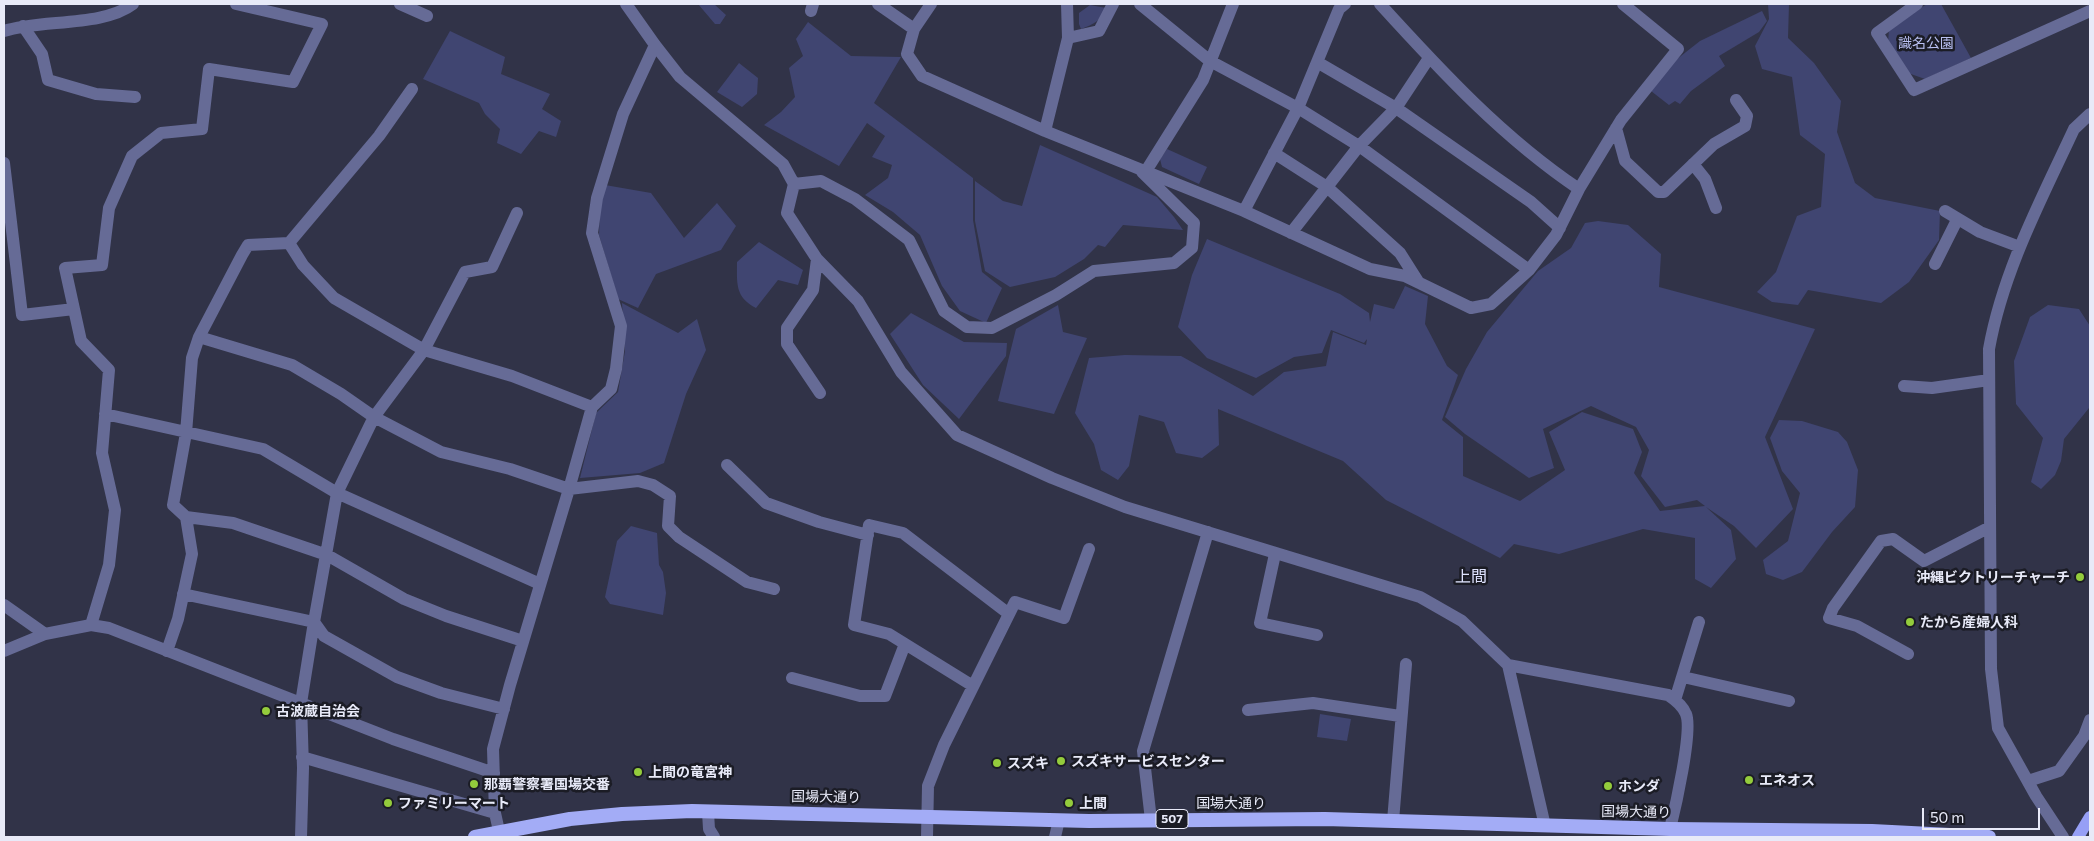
<!DOCTYPE html>
<html>
<head>
<meta charset="utf-8">
<style>
	body { margin:0 }
	#map { position:relative; width:2094px; height:841px; overflow:hidden; background:#313348; font-family:Commissioner,sans-serif }
	canvas { display:block }
	.frame { position:absolute; inset:0; border:5px solid #e8eaf8; pointer-events:none }
	.scale { position:absolute; left:1922px; top:808px; width:118px; height:22px; box-sizing:border-box; border:2px solid #e8eaf8; border-top:0; padding-left:6px; font-size:15px; line-height:18px; white-space:nowrap; color:#e8eaf8; -webkit-text-stroke:4px #1b1c25; paint-order:stroke }
</style>
</head>
<body>
<div id="map">
<canvas width="2094" height="841"></canvas>
<div class="frame"></div>
<div class="scale">50 m</div>
</div>
<script>
const ctx = document.querySelector('canvas').getContext('2d');
ctx.lineJoin = 'round';
function paint(path, color) {
  ctx.fillStyle = color;
  ctx.fill(path, 'evenodd');
}
function trace(path, color, width, dash) {
  ctx.strokeStyle = color;
  ctx.lineWidth = width;
  ctx.lineCap = dash ? 'butt' : 'round';
  ctx.setLineDash(dash || []);
  ctx.stroke(path);
}
function label(font, color, halo, rows, align = 'center') {
  ctx.font = font + ' Commissioner,"Noto Sans JP",sans-serif';
  ctx.lineWidth = 5;
  ctx.setLineDash([]);
  ctx.textBaseline = 'middle';
  ctx.strokeStyle = halo;
  ctx.fillStyle = color;
  for (const [text, x, y, turn = 0] of rows) {
    ctx.save();
    ctx.translate(x, y);
    ctx.rotate((+turn || 0) * Math.PI / 180);
    ctx.textAlign = isNaN(turn) ? turn : align;
    if (halo) ctx.strokeText(text, 0, 0);
    ctx.fillText(text, 0, 0);
    ctx.restore();
  }
}
const green = new Path2D(`
	M698,4H714L726,15L720,24H715Z
	M1768,4H1789L1788,38L1814,63L1841,101L1837,132L1855,183L1875,198L1940,211L1939,240L1909,282L1881,303L1808,290L1798,305L1772,302L1757,292L1776,272L1797,216L1821,207L1825,154L1800,135L1792,77L1762,69L1755,46L1769,19Z
	M1927,4H1941L1971,58L1925,79L1908,73L1888,43L1889,29Z
	M1090,5L1106,8C1101,21 1094,24 1081,29L1079,24V13Z
	M1762,11L1767,21L1759,32L1719,56L1725,66L1691,91L1680,104L1675,101L1669,105L1651,91L1672,63L1700,41Z
	M808,22L851,56L901,57L874,103L973,178V220L982,272L1002,288L986,323L960,311L942,286L920,235L893,212L865,195L888,178L892,165L872,157L885,136L867,123L839,166L764,125L781,112L795,97L789,68L803,56L796,39Z
	M450,31L505,57L501,74L550,94L542,109L561,121L556,137L539,131L521,154L497,143L500,129L485,114L479,103L423,79Z
	M739,63L758,78L757,94L742,107L717,92Z
	M1040,145L1157,197L1174,217L1183,230L1123,225L1105,247L1098,245L1084,259L1055,277L1010,287L985,271L975,221V181L1003,201L1022,206Z
	M1167,149L1207,167L1199,184L1162,167L1160,159Z
	M605,185L651,193L684,238L717,203L736,226L721,250L656,274L638,308L618,299L599,235L600,208Z
	M1598,221L1628,225L1661,254L1659,287L1815,329L1765,437L1793,509L1756,548L1734,526L1706,507L1731,530L1736,559L1711,588L1695,579V538L1643,529L1559,554L1514,544L1500,558L1386,500L1343,461L1218,409L1219,445L1202,458L1176,453L1164,422L1139,415L1129,466L1118,480L1101,470L1094,444L1075,413L1089,358L1125,355L1181,356L1253,396L1284,372L1326,366L1333,332L1366,345L1367,339L1364,343L1331,330L1322,353L1294,357L1256,378L1207,358L1178,327L1192,275L1207,239L1340,294L1369,313L1370,322L1374,304L1394,309L1405,286L1428,296L1425,324L1447,366L1458,375L1442,420L1463,437V476L1520,501L1565,470L1549,432L1582,412L1633,429L1642,452L1634,473L1660,511L1705,506L1697,500L1665,507L1641,476L1649,450L1636,427L1591,406L1543,429L1554,468L1529,478L1465,434L1445,417L1466,369L1487,332L1538,271L1571,248L1585,223Z
	M759,242L803,270L798,285L778,280L756,308C735,297 737,284 737,262Z
	M622,303L678,333L697,319L706,350L686,394L664,463L640,473L580,478L596,413L618,392L625,351Z
	M1058,305L1063,332L1087,338L1054,414L998,401L1016,329Z
	M2048,305L2079,309L2090,326L2089,408L2064,439L2061,461L2055,475L2041,489L2031,482L2043,438L2016,404L2014,361L2030,317Z
	M911,313L964,342L1007,343L1006,356L959,419L923,385L890,334Z
	M1779,420L1802,421L1838,432L1847,442L1858,470L1855,507L1832,532L1802,572L1783,580L1766,574L1763,560L1788,541L1800,493L1782,471L1770,438Z
	M631,526L657,533L659,565L663,572L666,593L663,615L610,604L605,597L617,541Z
	M1320,714L1351,719L1347,741L1317,737Z`);
const minor = new Path2D(`
	M400,4L427,16
	M626,4L655,45L680,77L783,164L794,184L787,213L817,259L858,301L901,372L957,435L1052,478L1125,507L1420,597L1462,621L1508,665L1668,695C1674,699 1683,706 1686,714C1693,730 1675,809 1670,829
	M878,4L914,29
	M931,4L914,29L907,54L922,76L1045,131L1244,211L1370,269L1405,276L1471,308L1491,304L1529,270L1556,235L1579,189L1621,120L1678,49L1623,4
	M1140,4L1210,61L1298,108L1359,146L1529,270
	M1380,4C1441,71 1503,138 1579,189
	M1917,4L1877,33L1914,90L2090,11
	M811,11L813,4
	M23,26L42,54L48,80L96,94L135,97
	M4,31C41,19 103,27 133,4
	M1068,38L1099,31L1113,4
	M1317,62L1396,108L1531,202L1560,228
	M412,89L379,136L289,243L248,245L242,255L199,337L192,358L186,433L173,505L186,517L233,523L327,555L404,599L446,616L523,641
	M1616,128L1625,161L1658,192H1664L1714,144L1745,126L1747,116L1736,100
	M1045,131L1068,38L1067,4
	M1274,153L1327,187L1400,253L1419,283
	M4,163L22,315L74,309
	M1693,164L1705,179L1716,208
	M1146,171L1203,80L1233,4
	M794,184L821,181L855,199L909,240L944,311L967,327L992,328L1056,295L1094,271L1174,263L1192,248L1194,223L1142,172
	M1244,211L1298,108L1339,9L1345,4
	M1945,211L1980,232L2020,247
	M1291,233L1359,146L1396,108L1429,58
	M289,243L303,265L334,298L424,350L512,376L592,407L569,489L638,481L653,485L670,496L668,526L679,537L747,582L774,589
	M817,259L813,290L787,328V344L820,393
	M1935,264L1957,220
	M199,337L292,365L341,394L374,417L441,452L510,469L569,489L510,685L493,749L495,813L499,831
	M1904,386L1932,388L1989,380
	M592,407L611,389L616,369L621,326L592,233L597,198L623,114L655,45
	M105,414L263,449L337,493L540,584
	M727,465L766,503L819,522L868,535
	M1275,554L1260,623L1317,635
	M183,594L314,622L324,636L397,677L441,693L504,709
	M4,605L45,634L91,625L109,628L393,739L494,773
	M91,625L109,565L115,510L102,453L109,370L81,341L65,268L102,265L109,208L132,156L161,133L202,129L209,69L293,82L322,24L236,4
	M4,651L45,634
	M167,651L178,619L192,554L186,517
	M1908,654L1857,626L1829,618L1833,608L1881,541L1893,539L1924,561L1990,527
	M1508,665L1545,826
	M1683,677L1789,701
	M792,678L860,696H885L905,644
	M973,686L889,634L854,625L869,525L903,533L1009,614
	M1675,700L1699,622
	M1248,710L1313,703L1400,716
	M302,757L495,813
	M2028,781L2059,771L2084,736L2090,720
	M708,812L709,829L714,837
	M1151,820L1143,751L1208,532
	M1393,821L1406,664
	M301,837L303,768L301,703L314,622L337,493L374,417L424,350L465,272L492,267L517,213
	M927,837L928,786L944,745L1015,602L1064,618L1089,549
	M1055,837L1059,820
	M2063,837L2036,796L1998,728L1991,669L1989,349C2003,271 2041,200 2074,129L2090,114`);
const primary = new Path2D(`
	M2078,837L2090,817`);
const trunk = new Path2D(`
	M475,837L570,819L622,814L692,811L1089,821L1325,819L1670,829L1872,831L1989,837`);
const markers = [
	[2080,577,5,"#94cc3c"],
	[1910,622,5,"#94cc3c"],
	[266,711,5,"#94cc3c"],
	[1061,761,5,"#94cc3c"],
	[997,763,5,"#94cc3c"],
	[638,772,5,"#94cc3c"],
	[1749,780,5,"#94cc3c"],
	[474,784,5,"#94cc3c"],
	[1608,786,5,"#94cc3c"],
	[388,803,5,"#94cc3c"],
	[1069,803,5,"#94cc3c"]
];
const shields = [
	[1172,819,32]
];
const shieldNames = [
	["507",1172,819]
];
const parkNames = [
	["識名公園",1926,43]
];
const poiNames = [
	["沖縄ビクトリーチャーチ",2070,577,"right"],
	["たから産婦人科",1920,622],
	["古波蔵自治会",276,711],
	["スズキサービスセンター",1071,761],
	["スズキ",1007,763],
	["上間の竜宮神",648,772],
	["エネオス",1759,780],
	["那覇警察署国場交番",484,784],
	["ホンダ",1618,786],
	["ファミリーマート",398,803],
	["上間",1079,803]
];
const streetNames = [
	["国場大通り",826,797,1],
	["国場大通り",1231,803],
	["国場大通り",1636,812,1]
];
const quarterNames = [
	["上間",1471,577]
];
paint(green, '#404571');
trace(minor, '#666b96', 12);
trace(primary, '#969ff6', 12);
trace(trunk, '#a3acf6', 14);
for (const [x, y, r, color] of markers) {
  const dot = new Path2D();
  dot.arc(x, y, r, 0, 2 * Math.PI);
  ctx.fillStyle = color;
  ctx.fill(dot);
  trace(dot, '#1b1c25', 2);
}
for (const [x, y, w] of shields) {
  const box = new Path2D();
  box.roundRect(x - w / 2, y - 9.5, w, 19, 4);
  ctx.fillStyle = '#1b1c25';
  ctx.fill(box);
  trace(box, '#e8eaf8', 1);
}
label('bold 12px', '#e8eaf8', null, shieldNames);
label('14px', '#b9c0f2', '#1b1c25', parkNames);
label('bold 14px', '#e8eaf8', '#1b1c25', poiNames, 'left');
label('14px', '#e8eaf8', '#1b1c25', streetNames);
label('16px', '#dee2fd', '#1b1c25', quarterNames);
</script>
</body>
</html>
